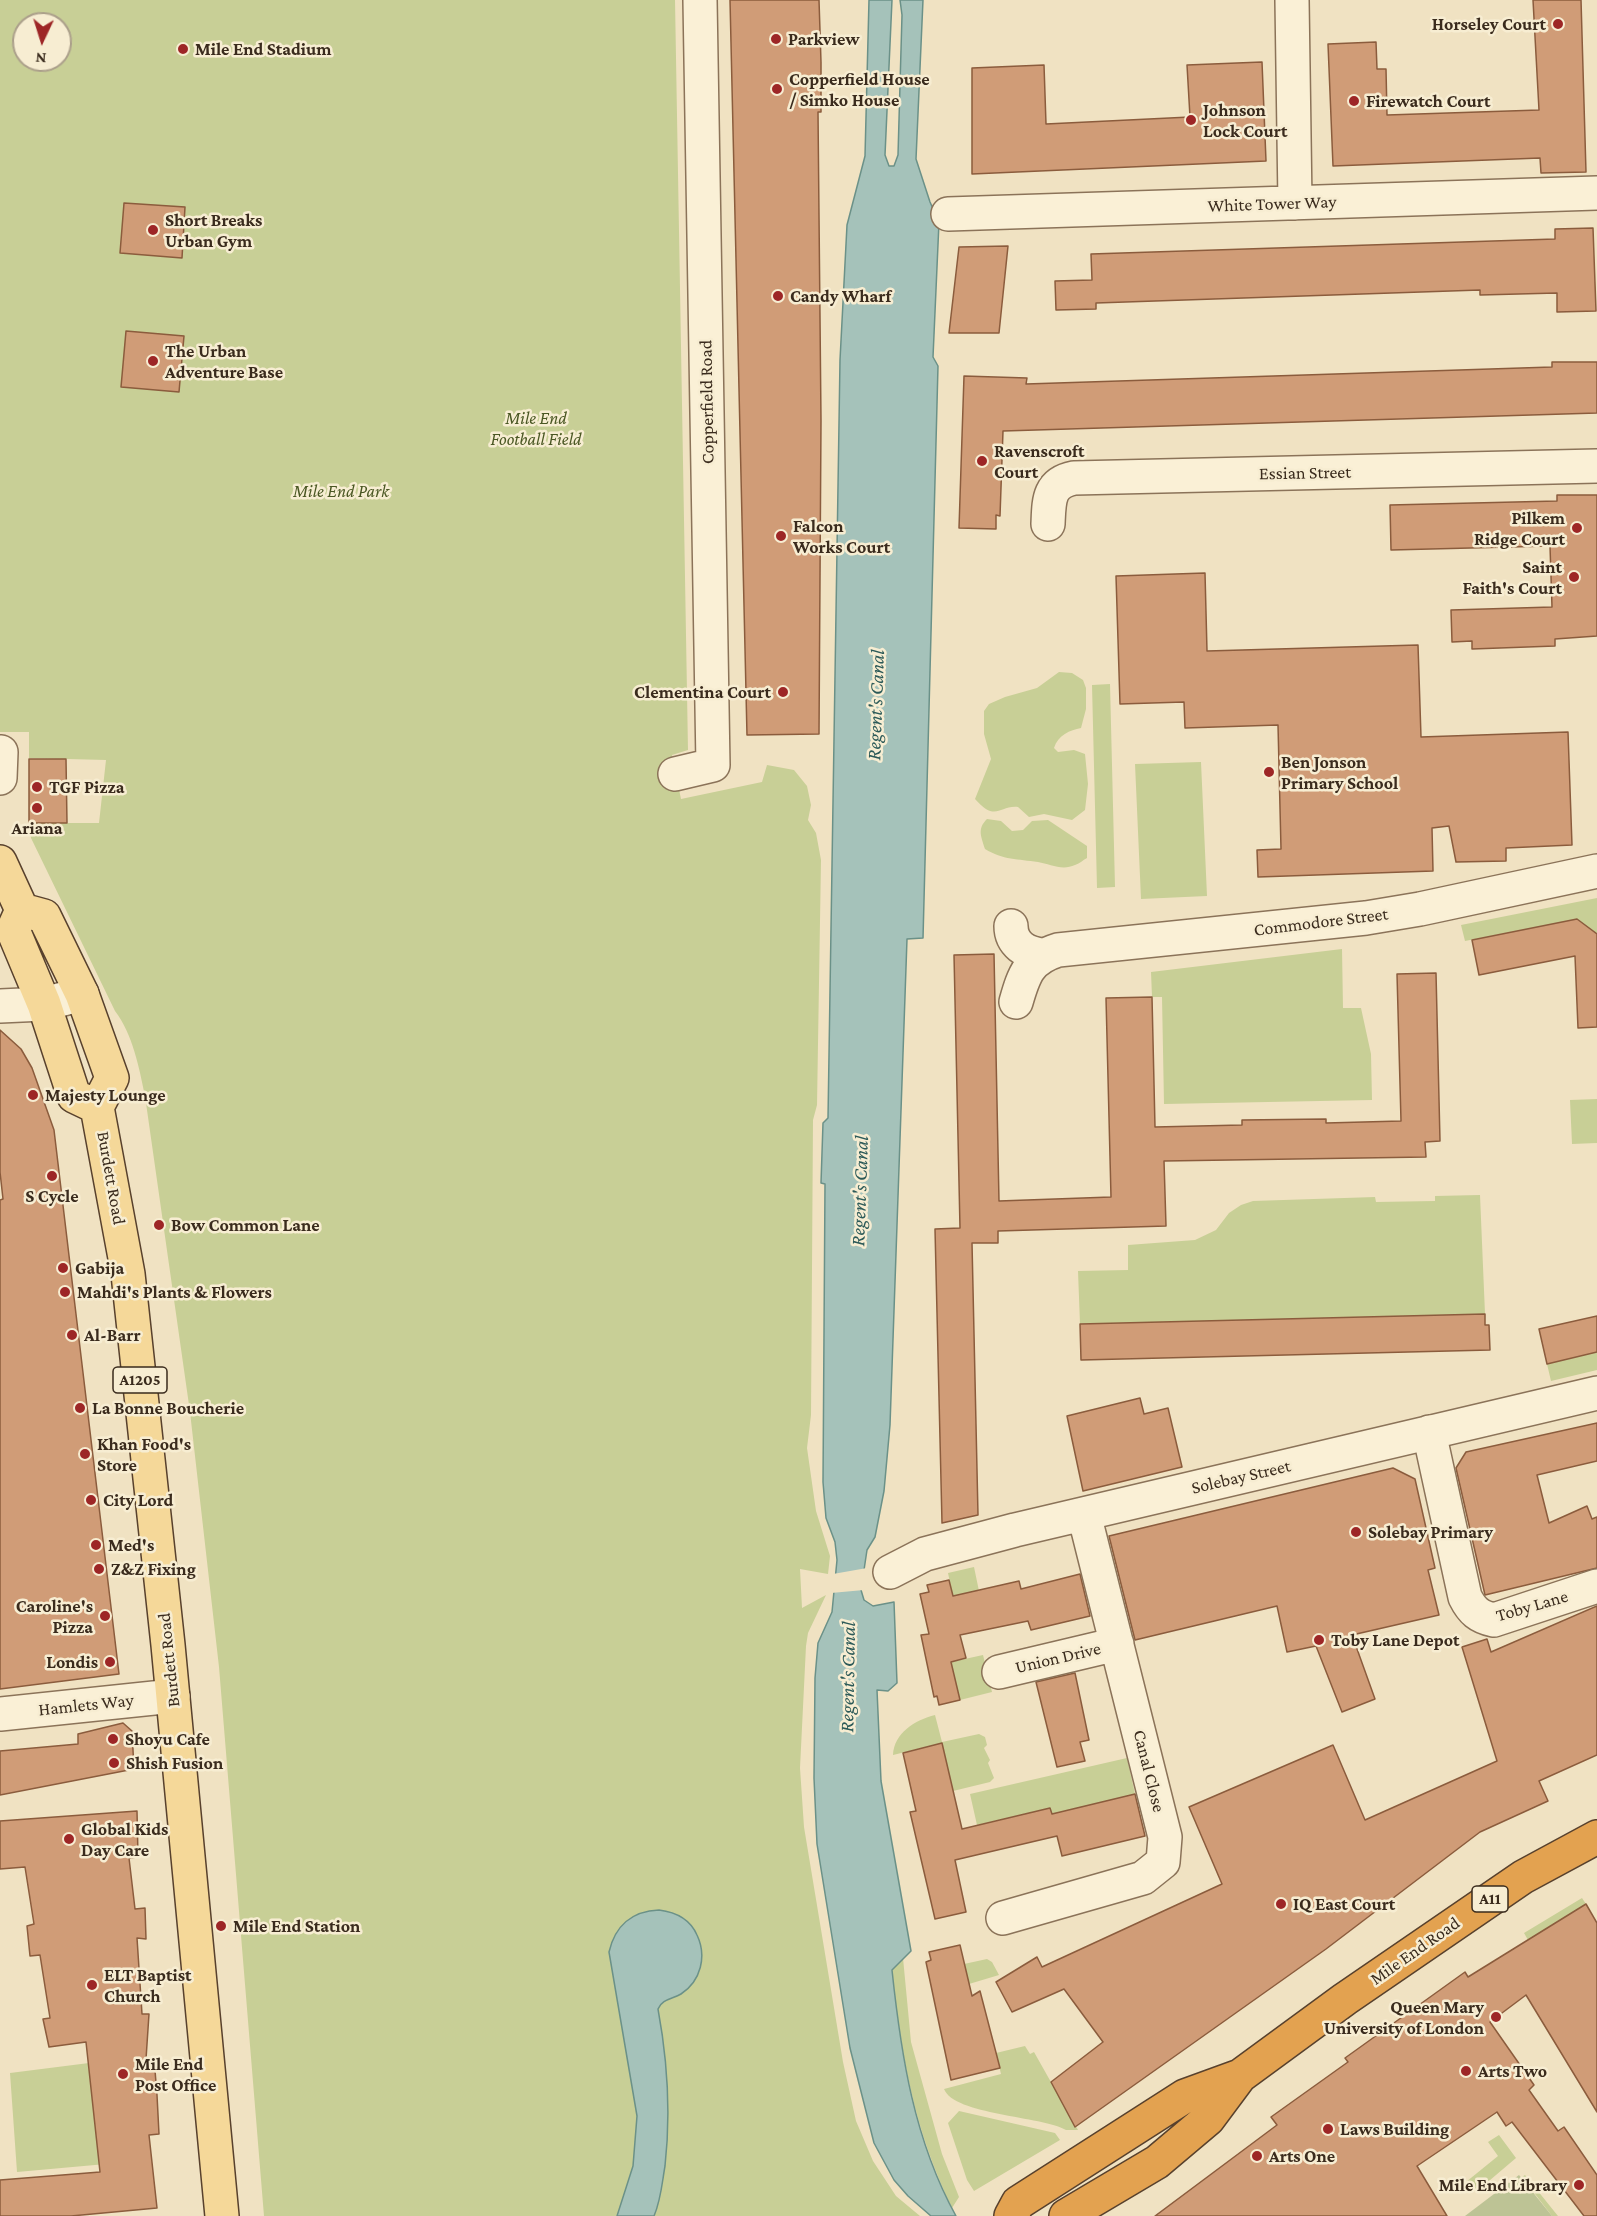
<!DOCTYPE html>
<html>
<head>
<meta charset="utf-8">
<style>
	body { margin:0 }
	#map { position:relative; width:1597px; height:2216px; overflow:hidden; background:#f0e2c2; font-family:"Crimson Pro",serif }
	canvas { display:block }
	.north { position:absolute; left:12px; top:12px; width:60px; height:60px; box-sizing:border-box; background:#f7edd2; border:2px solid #ab9f8a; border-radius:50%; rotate:184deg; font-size:16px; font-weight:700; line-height:24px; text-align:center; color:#3a2b1d }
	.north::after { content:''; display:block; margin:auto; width:21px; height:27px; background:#9d2626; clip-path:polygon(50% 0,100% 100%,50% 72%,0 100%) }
</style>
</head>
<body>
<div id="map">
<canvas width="1597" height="2216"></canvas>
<div class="north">N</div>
</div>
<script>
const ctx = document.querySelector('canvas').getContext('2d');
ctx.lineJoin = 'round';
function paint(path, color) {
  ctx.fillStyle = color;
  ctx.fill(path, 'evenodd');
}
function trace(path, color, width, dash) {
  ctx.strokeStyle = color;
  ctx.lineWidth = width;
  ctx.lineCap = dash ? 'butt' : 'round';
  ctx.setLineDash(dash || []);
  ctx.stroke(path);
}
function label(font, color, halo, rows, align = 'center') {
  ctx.font = font + ' "Crimson Pro",serif';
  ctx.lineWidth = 5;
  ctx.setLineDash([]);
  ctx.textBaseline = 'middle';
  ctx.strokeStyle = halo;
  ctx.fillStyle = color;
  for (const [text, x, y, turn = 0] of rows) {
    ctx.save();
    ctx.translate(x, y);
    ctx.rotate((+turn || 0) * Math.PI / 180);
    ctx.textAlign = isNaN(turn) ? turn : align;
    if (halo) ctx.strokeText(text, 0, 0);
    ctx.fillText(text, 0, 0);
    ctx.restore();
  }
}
const green = new Path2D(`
	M0,0H675L688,750L672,755L681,799L762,782L767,765L794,770L807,786L811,805L808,820L816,833L821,860L817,1105L813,1120L811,1415L807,1448L816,1511L830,1556L828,1574L800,1569L802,1608L826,1595L808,1633L806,1646L800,1768L804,1827L843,2062L856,2121L873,2161L896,2196L920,2216H264L219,1667L190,1412L145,1096C139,1067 133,1035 115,1011L31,838L29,823H99L106,760L29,758V732H0ZM24,24H60V60H24Z
	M1059,672L1072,673L1083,680L1086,688V709L1081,728C1070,730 1058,735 1054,748L1058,752L1074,750L1085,754L1088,784L1085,810L1072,820L1044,814L1029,817L1018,807C999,805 996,823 975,799L991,759L984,734V711L989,704L1005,697L1037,688Z
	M1110,684L1115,887L1097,888L1092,685Z
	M1201,762L1207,896L1141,899L1135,764Z
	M987,819L1001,821L1012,831L1023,830L1032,821L1048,820L1087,846V858C1083,860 1079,864 1075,865C1062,871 1050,864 1038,862C1018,859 1003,860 985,849C981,836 977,829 987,819Z
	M1597,898V934L1577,919L1465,941L1461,925Z
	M1342,949L1343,1008H1361L1371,1054L1372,1100L1164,1104L1162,997H1152L1151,972Z
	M1597,1099V1143L1572,1144L1570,1100Z
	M1480,1195L1485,1314L1080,1324L1078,1271L1128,1270V1245L1195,1240L1216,1230L1229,1213L1241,1205L1253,1201L1375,1197L1376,1202L1435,1201V1196Z
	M1597,1352V1370L1551,1381L1547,1364Z
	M974,1567L979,1591L953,1597L948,1573Z
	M983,1655L992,1692L960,1700L951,1662Z
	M935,1715L942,1742L979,1734L985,1737L987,1745L984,1748L990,1760L988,1763L994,1778L990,1782L953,1791L942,1743L893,1755C894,1733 915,1720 935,1715Z
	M1127,1758L1135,1794L1052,1814L1050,1808L977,1825L970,1794Z
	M1582,1898L1586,1904L1528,1940L1524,1933Z
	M903,1958L911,2042L942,2154L959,2197L952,2208C914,2129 901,2055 892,1970Z
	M987,1959L992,1962L999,1975L969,1984L964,1964Z
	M1025,2046L1030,2054L1034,2052L1078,2130H1066C1042,2116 954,2115 944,2089L1001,2074L996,2053Z
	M89,2063L106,2164L17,2172L10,2073Z
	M959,2111L1055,2133L1060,2140L974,2191L967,2180L948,2123Z
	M1499,2135L1516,2158L1476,2192L1466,2182L1498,2156L1488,2142Z
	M1525,2175L1558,2216H1552L1522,2177Z`);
const cemetery = new Path2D(`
	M1519,2175L1552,2216H1465Z`);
const water = new Path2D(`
	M869,0H892L885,155L889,166H894L898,155L902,15L900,0H923L916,159L930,202L939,222L933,357L938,366L923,938L907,939L890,1425L884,1491L875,1537L867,1550L861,1590L864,1600L873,1606L894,1602L897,1683L888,1691L877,1690L881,1781L911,1951L892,1970C901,2055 914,2140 956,2216H931L908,2196L894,2180L874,2143L850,2048L817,1844L814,1778L815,1678L818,1643L832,1612L837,1560L835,1542L826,1518L823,1482L825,1184L821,1183L823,1123L828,1118L840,360L847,225L865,156Z
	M659,1910C675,1912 690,1919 697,1935C707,1956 701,1981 681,1994C673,1999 662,1999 658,2009C668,2063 671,2112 665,2166C662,2183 661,2200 654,2216H617L633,2166L637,2116L609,1952C615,1926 632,1911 659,1910Z`);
const pier = new Path2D(`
	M867,1568L864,1590L831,1593L833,1574Z`);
const building = new Path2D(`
	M730,0H819L821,62V112H818L821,421L819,734L747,735Z
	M1533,0H1581L1586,172L1541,173L1540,158L1333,166L1328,44L1376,42L1377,69H1386L1387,115L1539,110Z
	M1262,62L1266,161L972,174V68L1044,65L1046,124L1190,117L1187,65Z
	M124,203L185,207L182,258L120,253Z
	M1593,228L1596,311L1557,312V293L1480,295V290L1096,303V309L1056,310L1055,281L1092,280L1091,254L1555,239V229Z
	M1008,246L999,333H949L959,247Z
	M126,331L184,336L179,392L121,387Z
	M1552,362H1597V413L1003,431L1000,516L996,515V529L959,528L964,376L1027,378L1026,384L1552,367Z
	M1557,495H1597V636L1555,639V646L1472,649V641L1452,642L1451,610L1552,607L1550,546L1391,550L1390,505L1557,501Z
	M1205,573L1207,651L1418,645L1421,737L1568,732L1572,845L1506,848V861L1456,862L1449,826L1432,828L1433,871L1258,877L1257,850L1281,849L1278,725L1185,728L1184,702L1120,704L1116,576Z
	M29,759H66L67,823H29Z
	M1577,919L1597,934V1027L1578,1028L1575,956L1479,975L1472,940Z
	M994,954L999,1201L1111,1197L1106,998L1152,997L1155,1127L1242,1125V1120L1326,1119V1123L1401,1121L1397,974L1436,973L1440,1141L1425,1142L1426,1157L1164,1161L1166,1226L998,1231V1243H972L978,1515L942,1523L935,1229L960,1228L954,955Z
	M0,1030L21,1049L32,1068L54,1130L119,1674L0,1689V1200L3,1199L0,1172Z
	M1485,1314V1325H1489L1490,1350L1081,1360L1080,1324Z
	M1597,1316V1352L1547,1364L1539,1329Z
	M1140,1398L1144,1414L1168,1408L1182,1467L1083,1491L1067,1416Z
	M1597,1423V1461L1537,1475L1549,1523L1587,1506L1592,1519L1597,1517V1568L1485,1595L1456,1468L1466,1452Z
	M1393,1468L1415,1479L1435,1568L1428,1570L1439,1615L1352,1635L1375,1699L1342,1712L1316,1646L1287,1652L1277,1606L1135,1640L1109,1536Z
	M1080,1574L1090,1616L1031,1630L1028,1621L960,1635L966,1658L951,1662L960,1700L939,1705L937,1696L934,1697L921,1635L929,1634L920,1594L929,1592L927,1585L949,1580L953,1596L1019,1581L1021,1589Z
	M1597,1606V1755L1539,1781L1548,1801L1480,1832L1326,1949L1075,2127L1051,2082L1103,2042L1064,1989L1012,2012L996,1982L1037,1957L1042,1967L1222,1884L1189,1807L1333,1745L1365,1820L1497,1761L1462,1647L1487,1639L1491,1652Z
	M1075,1673L1089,1740L1080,1742L1085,1761L1057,1767L1036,1682Z
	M123,1723L132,1731L134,1769L0,1795V1751L78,1744V1734Z
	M942,1743L962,1829L1050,1808L1052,1814L1135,1794L1145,1836L1062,1856L1057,1836L955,1860L966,1912L935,1919L910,1812L916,1811L903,1753Z
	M137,1811L138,1857L129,1858L135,1909L145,1908L146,1939L137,1938L142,2014H149L146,2059L154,2058L157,2095L159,2134L149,2135L157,2208L71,2216H0V2180L100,2172L86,2042L49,2047L43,2019L50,2018L40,1955L30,1956L27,1926L34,1924L25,1867L0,1869V1821Z
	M1586,1904L1597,1923V2112L1526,1995L1490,2022L1534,2085L1529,2090L1558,2131L1564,2127L1597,2175V2216H1584L1512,2122L1506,2126L1497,2112L1417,2166L1447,2216H1155L1277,2125L1271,2117L1348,2062L1345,2058L1465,1972L1468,1977Z
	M960,1945L972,1996L980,1991L1000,2068L951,2080L926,1962L931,1960L929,1952Z`);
const minor = new Path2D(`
	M1292,0L1295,203
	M948,214L1597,193
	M1048,524C1049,501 1048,483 1074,478L1597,466
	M675,774L713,765L700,0
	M0,778L1,752
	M1011,926C1011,944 1026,953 1042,955
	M1016,1002C1024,974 1029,959 1058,950L1366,918L1420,909L1597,871
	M0,1006L44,1004L82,994
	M1429,1432L1465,1597C1472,1611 1479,1617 1494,1620L1597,1586
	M890,1572L925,1554L1015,1530L1597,1393
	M999,1672L1117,1644
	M0,1714L173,1696
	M1003,1918L1143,1878L1163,1862L1165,1837L1084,1514`);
const major = new Path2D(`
	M0,862L22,910L13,930L44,1004L74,1096L97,1107
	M22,910L44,916L82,994L112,1078L97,1107L128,1274L168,1645L222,2216`);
const highway = new Path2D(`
	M1011,2216L1018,2203L1185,2096L1240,2076
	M1066,2216L1157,2162L1208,2119L1240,2076L1345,1999L1523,1877L1597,1837`);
const markers = [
	[1558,24,6,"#9d2626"],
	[776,39,6,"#9d2626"],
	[183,49,6,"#9d2626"],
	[777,89,6,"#9d2626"],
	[1354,101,6,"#9d2626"],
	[1191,120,6,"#9d2626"],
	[153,230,6,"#9d2626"],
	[778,296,6,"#9d2626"],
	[153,361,6,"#9d2626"],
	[982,461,6,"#9d2626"],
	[1577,528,6,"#9d2626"],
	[781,536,6,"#9d2626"],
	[1574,577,6,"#9d2626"],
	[783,692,6,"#9d2626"],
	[1269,772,6,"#9d2626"],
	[37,787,6,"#9d2626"],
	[37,808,6,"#9d2626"],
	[33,1095,6,"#9d2626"],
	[52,1176,6,"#9d2626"],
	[159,1225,6,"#9d2626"],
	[63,1268,6,"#9d2626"],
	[65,1292,6,"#9d2626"],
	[72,1335,6,"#9d2626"],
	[80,1408,6,"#9d2626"],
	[85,1454,6,"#9d2626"],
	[91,1500,6,"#9d2626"],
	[1356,1532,6,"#9d2626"],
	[96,1545,6,"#9d2626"],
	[99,1569,6,"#9d2626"],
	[105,1616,6,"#9d2626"],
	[1319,1640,6,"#9d2626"],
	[110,1662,6,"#9d2626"],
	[113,1739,6,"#9d2626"],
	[114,1763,6,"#9d2626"],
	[69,1839,6,"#9d2626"],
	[1281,1904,6,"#9d2626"],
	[221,1926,6,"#9d2626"],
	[92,1985,6,"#9d2626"],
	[1496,2017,6,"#9d2626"],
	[1466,2071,6,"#9d2626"],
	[123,2074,6,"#9d2626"],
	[1328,2129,6,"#9d2626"],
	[1257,2156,6,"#9d2626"],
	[1579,2185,6,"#9d2626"]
];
const shields = [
	[140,1380,54],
	[1490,1899,36]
];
const shieldNames = [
	["A1205",140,1380],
	["A11",1490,1899]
];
const poiNames = [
	["Horseley Court",1546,24,"right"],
	["Parkview",788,39],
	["Mile End Stadium",195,49],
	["Copperfield House",789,79],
	["/ Simko House",789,100],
	["Firewatch Court",1366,101],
	["Johnson",1203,110],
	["Lock Court",1203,131],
	["Short Breaks",165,220],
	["Urban Gym",165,241],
	["Candy Wharf",790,296],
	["The Urban",165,351],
	["Adventure Base",165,372],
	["Ravenscroft",994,451],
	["Court",994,472],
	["Pilkem",1565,518,"right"],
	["Ridge Court",1565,539,"right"],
	["Falcon",793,526],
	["Works Court",793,547],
	["Saint",1562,567,"right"],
	["Faith's Court",1562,588,"right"],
	["Clementina Court",771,692,"right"],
	["Ben Jonson",1281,762],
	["Primary School",1281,783],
	["TGF Pizza",49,787],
	["Ariana",37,828,"center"],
	["Majesty Lounge",45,1095],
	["S Cycle",52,1196,"center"],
	["Bow Common Lane",171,1225],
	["Gabija",75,1268],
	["Mahdi's Plants & Flowers",77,1292],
	["Al-Barr",84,1335],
	["La Bonne Boucherie",92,1408],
	["Khan Food's",97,1444],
	["Store",97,1465],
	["City Lord",103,1500],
	["Solebay Primary",1368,1532],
	["Med's",108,1545],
	["Z&Z Fixing",111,1569],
	["Caroline's",93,1606,"right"],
	["Pizza",93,1627,"right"],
	["Toby Lane Depot",1331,1640],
	["Londis",98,1662,"right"],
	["Shoyu Cafe",125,1739],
	["Shish Fusion",126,1763],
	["Global Kids",81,1829],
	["Day Care",81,1850],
	["IQ East Court",1293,1904],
	["Mile End Station",233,1926],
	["ELT Baptist",104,1975],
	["Church",104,1996],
	["Queen Mary",1484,2007,"right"],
	["University of London",1484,2028,"right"],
	["Mile End",135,2064],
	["Post Office",135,2085],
	["Arts Two",1478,2071],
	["Laws Building",1340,2129],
	["Arts One",1269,2156],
	["Mile End Library",1567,2185,"right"]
];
const streetNames = [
	["White Tower Way",1272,204,-2],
	["Copperfield Road",707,402,-91],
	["Essian Street",1305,473,-1],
	["Commodore Street",1321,922,-7],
	["Burdett Road",111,1178,80],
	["Solebay Street",1241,1477,-13],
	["Toby Lane",1532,1606,-16],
	["Union Drive",1058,1658,-13],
	["Burdett Road",169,1660,-96],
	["Hamlets Way",86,1705,-6],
	["Canal Close",1149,1771,76],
	["Mile End Road",1415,1951,-35]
];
const parkNames = [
	["Mile End",536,418],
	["Football Field",536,439],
	["Mile End Park",341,491]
];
const waterNames = [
	["Regent's Canal",876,705,-88],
	["Regent's Canal",860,1191,-88],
	["Regent's Canal",848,1677,-89]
];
paint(green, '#c8cf96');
paint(cemetery, '#bdc395');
paint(water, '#a5c2ba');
trace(water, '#6b9188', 1.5);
paint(pier, '#f0e2c2');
paint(building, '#d09c77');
trace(building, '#8b5c3d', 1.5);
trace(minor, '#8b7359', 36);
trace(major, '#58412d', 36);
trace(highway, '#58412d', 36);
trace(minor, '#faf0d6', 33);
trace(major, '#f5d899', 33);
trace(highway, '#e3a250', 33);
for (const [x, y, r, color] of markers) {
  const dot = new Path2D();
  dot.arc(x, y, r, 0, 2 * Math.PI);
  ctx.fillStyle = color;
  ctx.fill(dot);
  trace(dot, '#f7edd2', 2);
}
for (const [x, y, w] of shields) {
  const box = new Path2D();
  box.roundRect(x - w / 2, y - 13, w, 26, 4.5);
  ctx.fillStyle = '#f7edd2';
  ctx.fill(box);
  trace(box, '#3a2b1d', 1.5);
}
label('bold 16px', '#3a2b1d', null, shieldNames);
label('bold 18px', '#3a2b1d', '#f7edd2', poiNames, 'left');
label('18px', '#3a2b1d', '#f7edd2', streetNames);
label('italic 18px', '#4a5723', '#f7edd2', parkNames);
label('italic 20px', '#2c5a58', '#f7edd2', waterNames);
</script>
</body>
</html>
